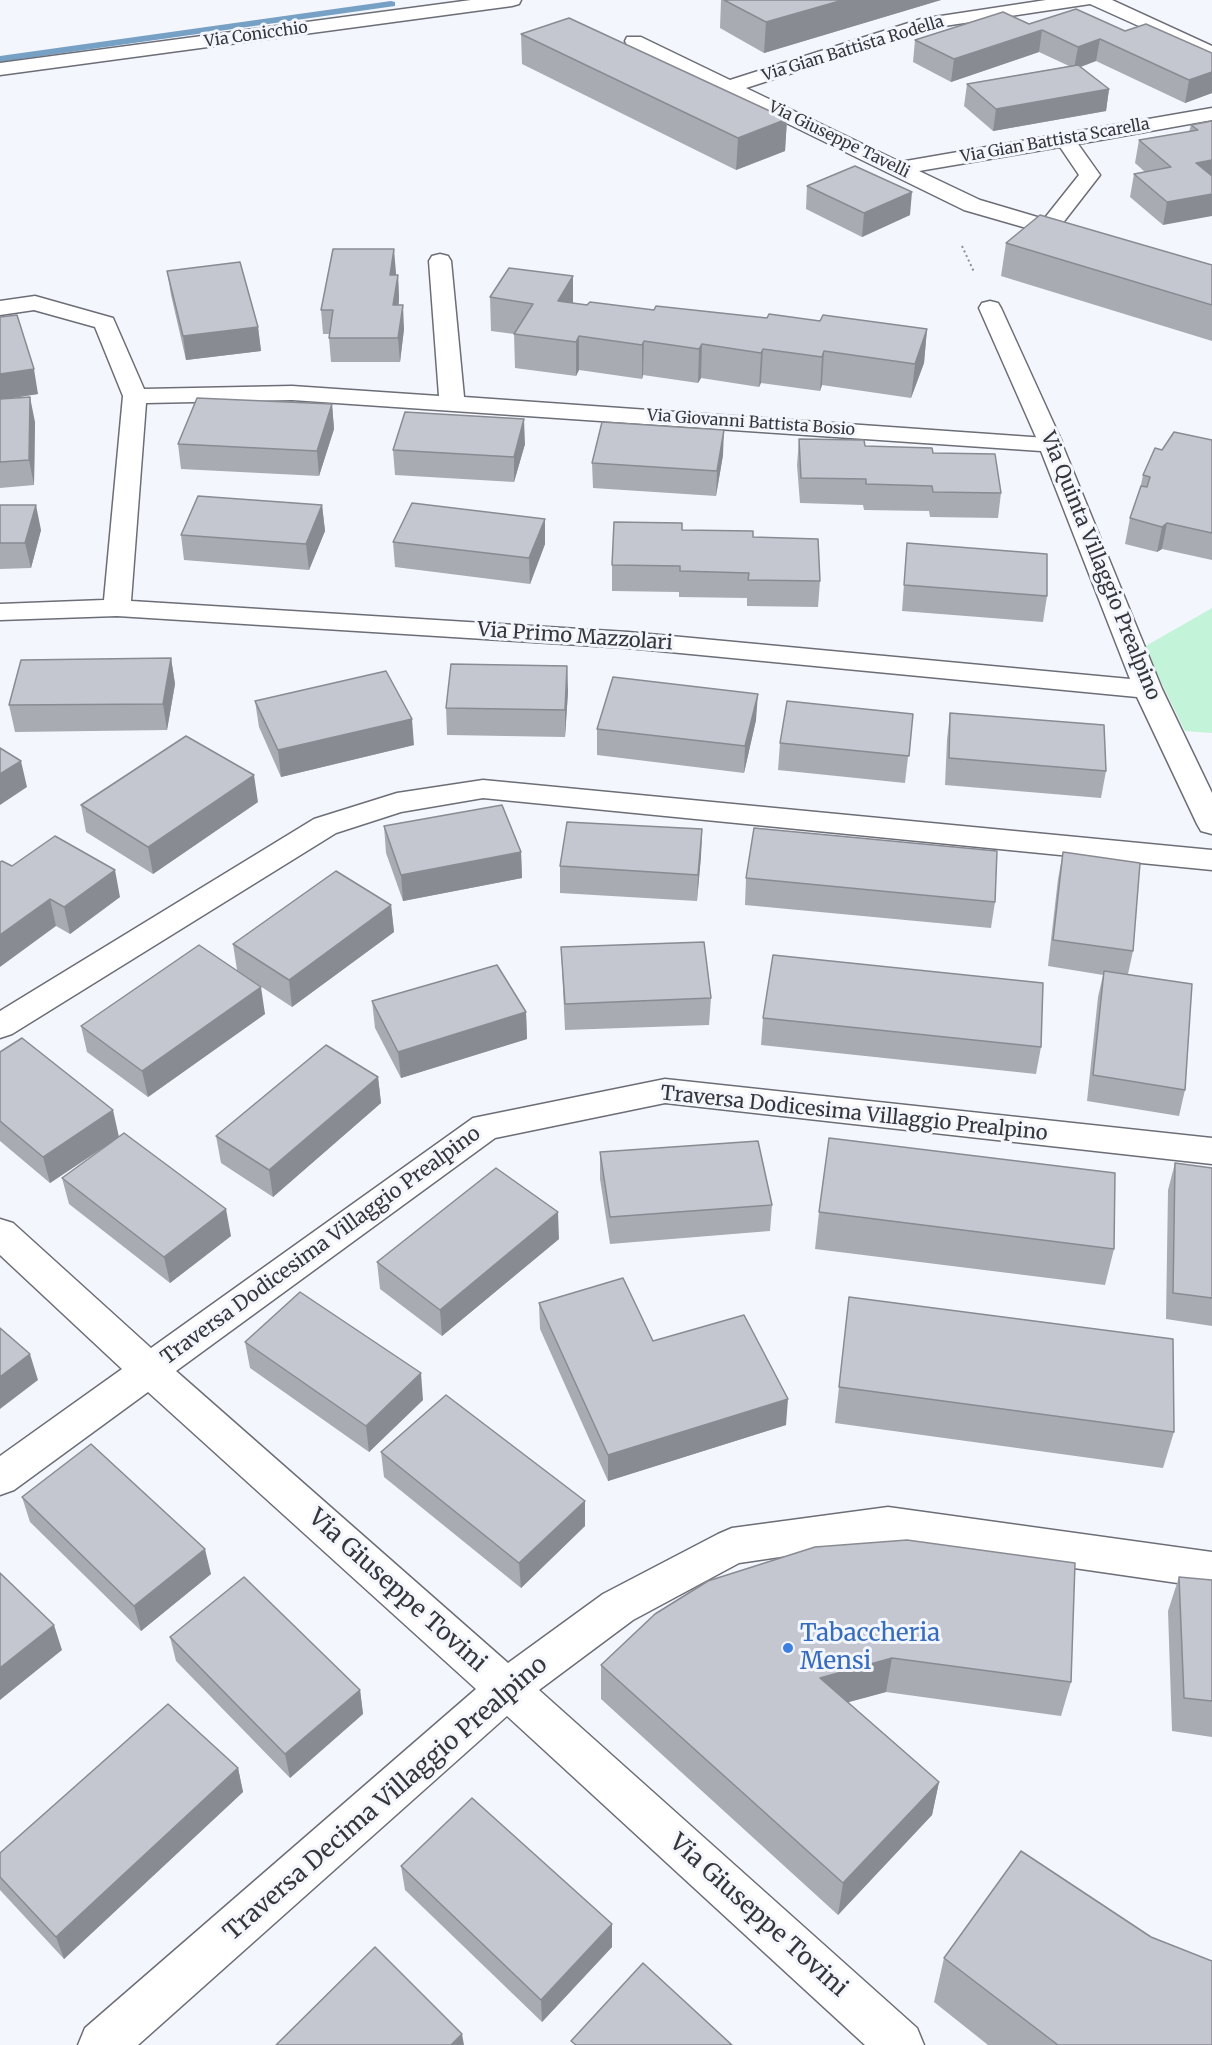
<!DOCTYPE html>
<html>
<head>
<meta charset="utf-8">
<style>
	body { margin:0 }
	canvas { display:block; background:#f4f6fe }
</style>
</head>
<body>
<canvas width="1212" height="2045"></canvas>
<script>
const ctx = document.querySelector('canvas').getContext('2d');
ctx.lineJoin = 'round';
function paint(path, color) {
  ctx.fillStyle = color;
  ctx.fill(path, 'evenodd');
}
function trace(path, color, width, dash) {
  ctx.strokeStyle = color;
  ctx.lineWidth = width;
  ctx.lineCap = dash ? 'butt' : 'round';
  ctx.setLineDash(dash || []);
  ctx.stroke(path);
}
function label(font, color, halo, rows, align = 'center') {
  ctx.font = font + ' Merriweather,serif';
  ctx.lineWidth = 6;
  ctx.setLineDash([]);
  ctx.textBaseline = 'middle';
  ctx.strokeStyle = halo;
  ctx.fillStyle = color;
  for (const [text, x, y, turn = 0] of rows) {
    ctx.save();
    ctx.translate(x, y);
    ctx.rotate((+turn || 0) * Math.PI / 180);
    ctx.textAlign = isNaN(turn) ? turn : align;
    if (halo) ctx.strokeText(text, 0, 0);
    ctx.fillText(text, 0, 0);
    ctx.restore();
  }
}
const green = new Path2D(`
	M1212,608V733L1185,731L1144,647Z`);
const stream = new Path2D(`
	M391,1L395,2V6L0,62V56Z`);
const path = new Path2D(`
	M962,246L974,272`);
const pedestrian = new Path2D(`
	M990,301L998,303L1001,308L1063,444L1060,449L1051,451L1042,449L1039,444L979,308L982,303Z`);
const minor = new Path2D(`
	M1046,0H1112L1212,46V59L1090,4L931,28L746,88L900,162L1212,108V120L1078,144L1100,175L1062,224L1083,230L1086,235L1083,240L1075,242L964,210L627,45L625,41L627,37H641L730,80L921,19ZM1060,147L1079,175L1044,219L980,200L919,171Z
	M440,254L448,256L451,261L464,397L1060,439L1162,689L1212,793V834L1201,831L1197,824L1137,697L628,648L117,616L0,620V604L104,600L123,396L95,327L34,310L0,315V301L35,296L113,318L144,389L292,386L439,396L429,261L432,256ZM292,400L1041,451L1130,679L628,632L131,601L146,403Z
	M483,780L1212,850V870L483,798L401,812L336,833L12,1034L0,1038V1011L314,819L397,793Z
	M665,1079L1212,1138V1164L665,1103L495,1138L176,1371L508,1663L603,1594L718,1534L732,1528L888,1507L1212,1552V1588L888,1541L739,1563L633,1620L539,1690L917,2028L924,2045H865L507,1716L138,2045H78L85,2028L476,1689L148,1392L14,1490L0,1495V1456L122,1369L0,1255V1219L13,1223L151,1348L473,1118Z`);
const secondary = new Path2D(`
	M471,0H521L519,4L512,6L0,75V63Z`);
const wall = new Path2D(`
	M721,0H941L764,53L720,28Z
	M1029,24L1125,31L1212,53V93L1185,103L1096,61L1081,67L1109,89L1106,111L993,131L964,106L967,84L1069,66L1039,52L951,82L913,62L915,40Z
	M521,34L787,119L785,151L736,170L522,64Z
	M1212,121L1163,225L1130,197L1134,174L1145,172L1135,163L1139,140L1189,132L1191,125Z
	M807,186L910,215L862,237L806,209Z
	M1006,243L1212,265V341L1001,276Z
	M167,271L258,327L261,351L186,360L171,295Z
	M396,273L395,275H398L399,299V305L404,329L400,362H331L329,338V334H323L321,310Z
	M490,297L654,310L927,329L924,363L911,398L822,385L820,391L761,383L759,387L701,378L698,383L643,375L642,379L579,370L576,376L515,368L514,334L491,331Z
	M0,317L38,394L5,399L35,422L34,485L0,488Z
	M332,404L334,429L319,476L181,469L178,444Z
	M799,439L933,453L1001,493L998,518L930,517L929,511L864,510L863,505L800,503L797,465Z
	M1212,440V560L1162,549L1157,552L1125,544L1130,518L1140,489L1143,475L1162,450Z
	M525,444L514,482L395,475L393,450Z
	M723,455L716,496L593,488L592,463Z
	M0,505L41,530L31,568L0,569Z
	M322,505L325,531L309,570L184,560L181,535Z
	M682,530L753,537L820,581L818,607L747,606V598L679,597V592L612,591V565Z
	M393,542L545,544L530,584L395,567Z
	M907,543L1047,596L1043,622L902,611Z
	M171,658L175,684L167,730L15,732L9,705Z
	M567,666L568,692L565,737L447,735L446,708Z
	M255,701L414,745L281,777L259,727Z
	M950,713L1106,771L1101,798L945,785L947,740Z
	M913,714L905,783L778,770L780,743Z
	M756,720L744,773L597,755V729Z
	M258,802L153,874L86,832L81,805Z
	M384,826L521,852L522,878L403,901L386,853Z
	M702,829L701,856L697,901L560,893V866Z
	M1063,852L1133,951L1128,974L1185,1090L1179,1116L1087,1101L1098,997L1103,975L1048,966L1058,879Z
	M12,866L120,897L70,934L56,926Z
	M746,878L995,902L991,928L745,905Z
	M391,905L394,932L292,1007L254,982L265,1014L148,1097L87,1052L81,1026L237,970L233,944Z
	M561,947L711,998L709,1025L565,1030Z
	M372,1001L526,1012L527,1039L401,1078L375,1028Z
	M763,1018L1041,1047L1036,1074L761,1045Z
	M0,1052L119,1137L50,1183L0,1141Z
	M378,1077L381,1103L273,1197L221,1163L216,1136Z
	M600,1152L772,1205L770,1231L610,1244L600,1179Z
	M1175,1163L1212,1168V1326L1166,1319L1168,1190Z
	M62,1178L231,1236L170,1283L69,1204Z
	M819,1212L1114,1249L1105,1285L815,1249Z
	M559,1239L442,1336L380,1289L377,1262Z
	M849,1297L1174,1432L1163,1468L835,1423Z
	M539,1303L653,1341L786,1425L608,1481L540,1329Z
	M245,1342L423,1400L369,1452L250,1368Z
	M381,1452L585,1526L521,1588L384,1477Z
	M22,1497L211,1574L141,1631L30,1522Z
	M1179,1577L1212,1580V1737L1172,1731L1168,1611Z
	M655,1614L1071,1682L1061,1716L886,1692L848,1702L939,1782L932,1815L838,1915L601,1699V1665Z
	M170,1637L360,1690L363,1714L290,1778L176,1661Z
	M238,1768L243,1792L64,1959L0,1890V1853Z
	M401,1866L612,1947L542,2022L405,1890Z
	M944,1958L1212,2045H988L934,2002Z`);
const shadedWall = new Path2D(`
	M843,0H941L764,53L766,22Z
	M1042,30L1039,52L951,82L954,59Z
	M1100,39L1096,61L1074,69L1078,47Z
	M1212,72V93L1185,103L1189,80Z
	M1109,89L1106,111L993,131L996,109Z
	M787,119L785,151L736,170L738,138Z
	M1212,160V182L1196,163Z
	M912,192L910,215L862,237L864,213Z
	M1212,194V216L1163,225L1167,202Z
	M394,249L396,273L392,299L390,275Z
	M398,275L399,299L395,329L393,305Z
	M573,276V310L558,301Z
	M403,305L404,329L400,362L398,338Z
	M258,327L261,351L186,360L183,336Z
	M927,329L924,363L911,398L915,364Z
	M579,336V370L576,376V342Z
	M644,341L643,375L642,379V345Z
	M702,344L701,378L698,383L699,349Z
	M763,349L761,383L759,387L761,353Z
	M824,351L822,385L820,391L822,357Z
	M34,369L38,394L0,400V374Z
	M30,397L35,422L34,485L29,460Z
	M332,404L334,429L319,476L317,451Z
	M524,419L525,444L514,482V457Z
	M724,430L723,455L716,496L717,471Z
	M36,505L41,530L31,568L25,543Z
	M322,505L325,531L309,570L306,544Z
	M545,519V544L530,584L529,558Z
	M1167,523L1162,549L1157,552L1162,527Z
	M171,658L175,684L167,730L163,704Z
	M567,666L568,692L565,737V710Z
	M758,694L756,720L744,773L745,746Z
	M412,719L414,745L281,777L278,750Z
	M21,761L27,787L0,805V774Z
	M254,775L258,802L153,874L148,847Z
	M702,829L701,856L697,901L698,875Z
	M521,852L522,878L403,901L401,875Z
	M115,870L120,897L70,934L64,907Z
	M50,899L56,926L0,967V935Z
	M391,905L394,932L292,1007L289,980Z
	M261,987L265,1014L148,1097L142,1071Z
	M526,1012L527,1039L401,1078L398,1052Z
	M378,1077L381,1103L273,1197L269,1170Z
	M113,1110L119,1137L50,1183L43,1157Z
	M226,1209L231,1236L170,1283L164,1257Z
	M558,1212L559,1239L442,1336L440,1310Z
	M30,1354L38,1380L0,1409V1377Z
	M421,1373L423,1400L369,1452L366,1426Z
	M788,1399L786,1425L608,1481V1455Z
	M585,1501V1526L521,1588L519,1563Z
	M205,1549L211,1574L141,1631L134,1606Z
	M54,1625L62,1650L0,1700V1668Z
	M892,1658L886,1692L816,1711L820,1678Z
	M360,1690L363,1714L290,1778L285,1754Z
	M238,1768L243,1792L64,1959L56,1937Z
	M939,1782L932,1815L838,1915L843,1883Z
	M612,1924V1947L542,2022L541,2000Z
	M462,2034L464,2045H451Z`);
const building = new Path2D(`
	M724,0H843L766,22Z
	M1076,9L1125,31L1146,24L1212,53V72L1189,80L1100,39L1078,47L1042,30L954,59L915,40L1003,12L1029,24Z
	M569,18L787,119L738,138L521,34Z
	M1078,65L1109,89L996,109L967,84Z
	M1212,121V160L1196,163L1212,176V194L1167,202L1134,174L1171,167L1139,140L1198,130L1191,125Z
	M855,166L912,192L864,213L807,186Z
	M1040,215L1212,265V305L1006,243Z
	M333,249H394L390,275H398L393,305H403L398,338H329L333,310H321Z
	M240,262L258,327L183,336L167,271Z
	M509,268L573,276L558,301L587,305L590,302L654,310L656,306L767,318L769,314L820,321L823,315L927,329L915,364L824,351L822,357L763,349L761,353L702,344L699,349L644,341L642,345L579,336L576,342L514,334L533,304L490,297Z
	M17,315L34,369L0,374V317Z
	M30,397L29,460L0,462V399Z
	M197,398L332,404L317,451L178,444Z
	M405,412L524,419L514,457L393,450Z
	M602,422L724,430L717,471L592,463Z
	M1174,432L1212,440V533L1167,523L1162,527L1130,518L1141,486L1147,487L1150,477L1143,475L1155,448L1162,450Z
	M799,439L864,440L865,446L932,448L933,453L995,454L1001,493L933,492L932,486L866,484V479L801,478Z
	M198,496L322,505L306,544L181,535Z
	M412,503L545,519L529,558L393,542Z
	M0,505H36L25,543H0Z
	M614,522L682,523V530L753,531V537L818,539L820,581L748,580L749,573L680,571V566L612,565Z
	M907,543L1047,554V596L904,585Z
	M171,658L163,704L9,705L21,660Z
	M451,664L567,666L565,710L446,708Z
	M386,671L412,719L278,750L255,701Z
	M613,677L758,694L745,746L597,729Z
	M787,701L913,714L909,756L780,743Z
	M950,713L1104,725L1106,771L949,758Z
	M186,736L254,775L148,847L81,805Z
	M0,748L21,761L0,774Z
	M502,805L521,852L401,875L384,826Z
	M567,822L702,829L698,875L560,866Z
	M754,828L997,851L995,902L746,878Z
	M55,836L115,870L64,907L50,899L0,935V862L2,861L12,866Z
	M1063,852L1140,863L1133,951L1053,940Z
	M336,871L391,905L289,980L233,944Z
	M704,942L711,998L565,1004L561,947Z
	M199,945L261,987L142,1071L81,1026Z
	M773,955L1043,983L1041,1047L763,1018Z
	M497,965L526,1012L398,1052L372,1001Z
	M1104,971L1192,984L1185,1090L1093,1075Z
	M22,1038L113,1110L43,1157L0,1121V1052Z
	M326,1045L378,1077L269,1170L216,1136Z
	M124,1133L226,1209L164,1257L62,1178Z
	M829,1138L1115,1173L1114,1249L819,1212Z
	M758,1141L772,1205L610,1217L600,1152Z
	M1175,1163L1212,1168V1298L1173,1293Z
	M496,1168L558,1212L440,1310L377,1262Z
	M623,1278L653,1341L744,1315L788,1399L608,1455L539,1303Z
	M300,1292L421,1373L366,1426L245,1342Z
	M849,1297L1173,1339L1174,1432L839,1387Z
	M0,1328L30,1354L0,1377Z
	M446,1395L585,1501L519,1563L381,1452Z
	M91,1444L205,1549L134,1606L22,1497Z
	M907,1540L1075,1563L1071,1682L892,1658L820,1678L939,1782L843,1883L601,1665L655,1614L708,1581L815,1547Z
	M0,1573L54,1625L0,1668Z
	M244,1577L360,1690L285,1754L170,1637Z
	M1179,1577L1212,1580V1701L1184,1698Z
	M168,1704L238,1768L56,1937L0,1877V1853Z
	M472,1798L612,1924L541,2000L401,1866Z
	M1021,1851L1151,1937L1212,1961V2045H1058L944,1958Z
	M375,1947L462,2034L451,2045H276Z
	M643,1963L732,2045H576L571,2041Z`);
const markers = [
	[788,1648,6,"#3f7fe0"]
];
const farStreetnames = [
	["Via Conicchio",256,35,-8],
	["Via Gian Battista Rodella",853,49,-17],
	["Via Giuseppe Tavelli",839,140,26],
	["Via Gian Battista Scarella",1055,141,-10],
	["Via Giovanni Battista Bosio",751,423,4]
];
const streetNames = [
	["Via Quinta Villaggio Prealpino",1100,566,68],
	["Via Primo Mazzolari",575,637,4],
	["Traversa Dodicesima Villaggio Prealpino",854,1114,6],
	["Traversa Dodicesima Villaggio Prealpino",321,1246,-36]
];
const nearStreetnames = [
	["Via Giuseppe Tovini",397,1591,42],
	["Traversa Decima Villaggio Prealpino",386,1799,-41],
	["Via Giuseppe Tovini",758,1916,42]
];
const nearShopnames = [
	["Tabaccheria",800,1634],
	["Mensi",800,1662]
];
paint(green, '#c3f3d8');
paint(stream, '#77a1c4');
trace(pedestrian, '#6c6e77', 3);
trace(minor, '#6c6e77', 3);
trace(secondary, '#6c6e77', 3);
trace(path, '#8d8f95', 2, [2, 3]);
paint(pedestrian, '#fff');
paint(minor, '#fff');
paint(secondary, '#fff');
paint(wall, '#a9abb3');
paint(shadedWall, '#898b92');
paint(building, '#c4c7d0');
trace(building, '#898b92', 1.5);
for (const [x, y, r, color] of markers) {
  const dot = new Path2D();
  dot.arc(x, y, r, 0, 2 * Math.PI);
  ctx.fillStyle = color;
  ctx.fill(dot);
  trace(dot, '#f4f6fe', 2);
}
label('16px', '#36373b', '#f4f6fe', farStreetnames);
label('20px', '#36373b', '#f4f6fe', streetNames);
label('24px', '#36373b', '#f4f6fe', nearStreetnames);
label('24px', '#366cbe', '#f4f6fe', nearShopnames, 'left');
</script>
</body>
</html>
